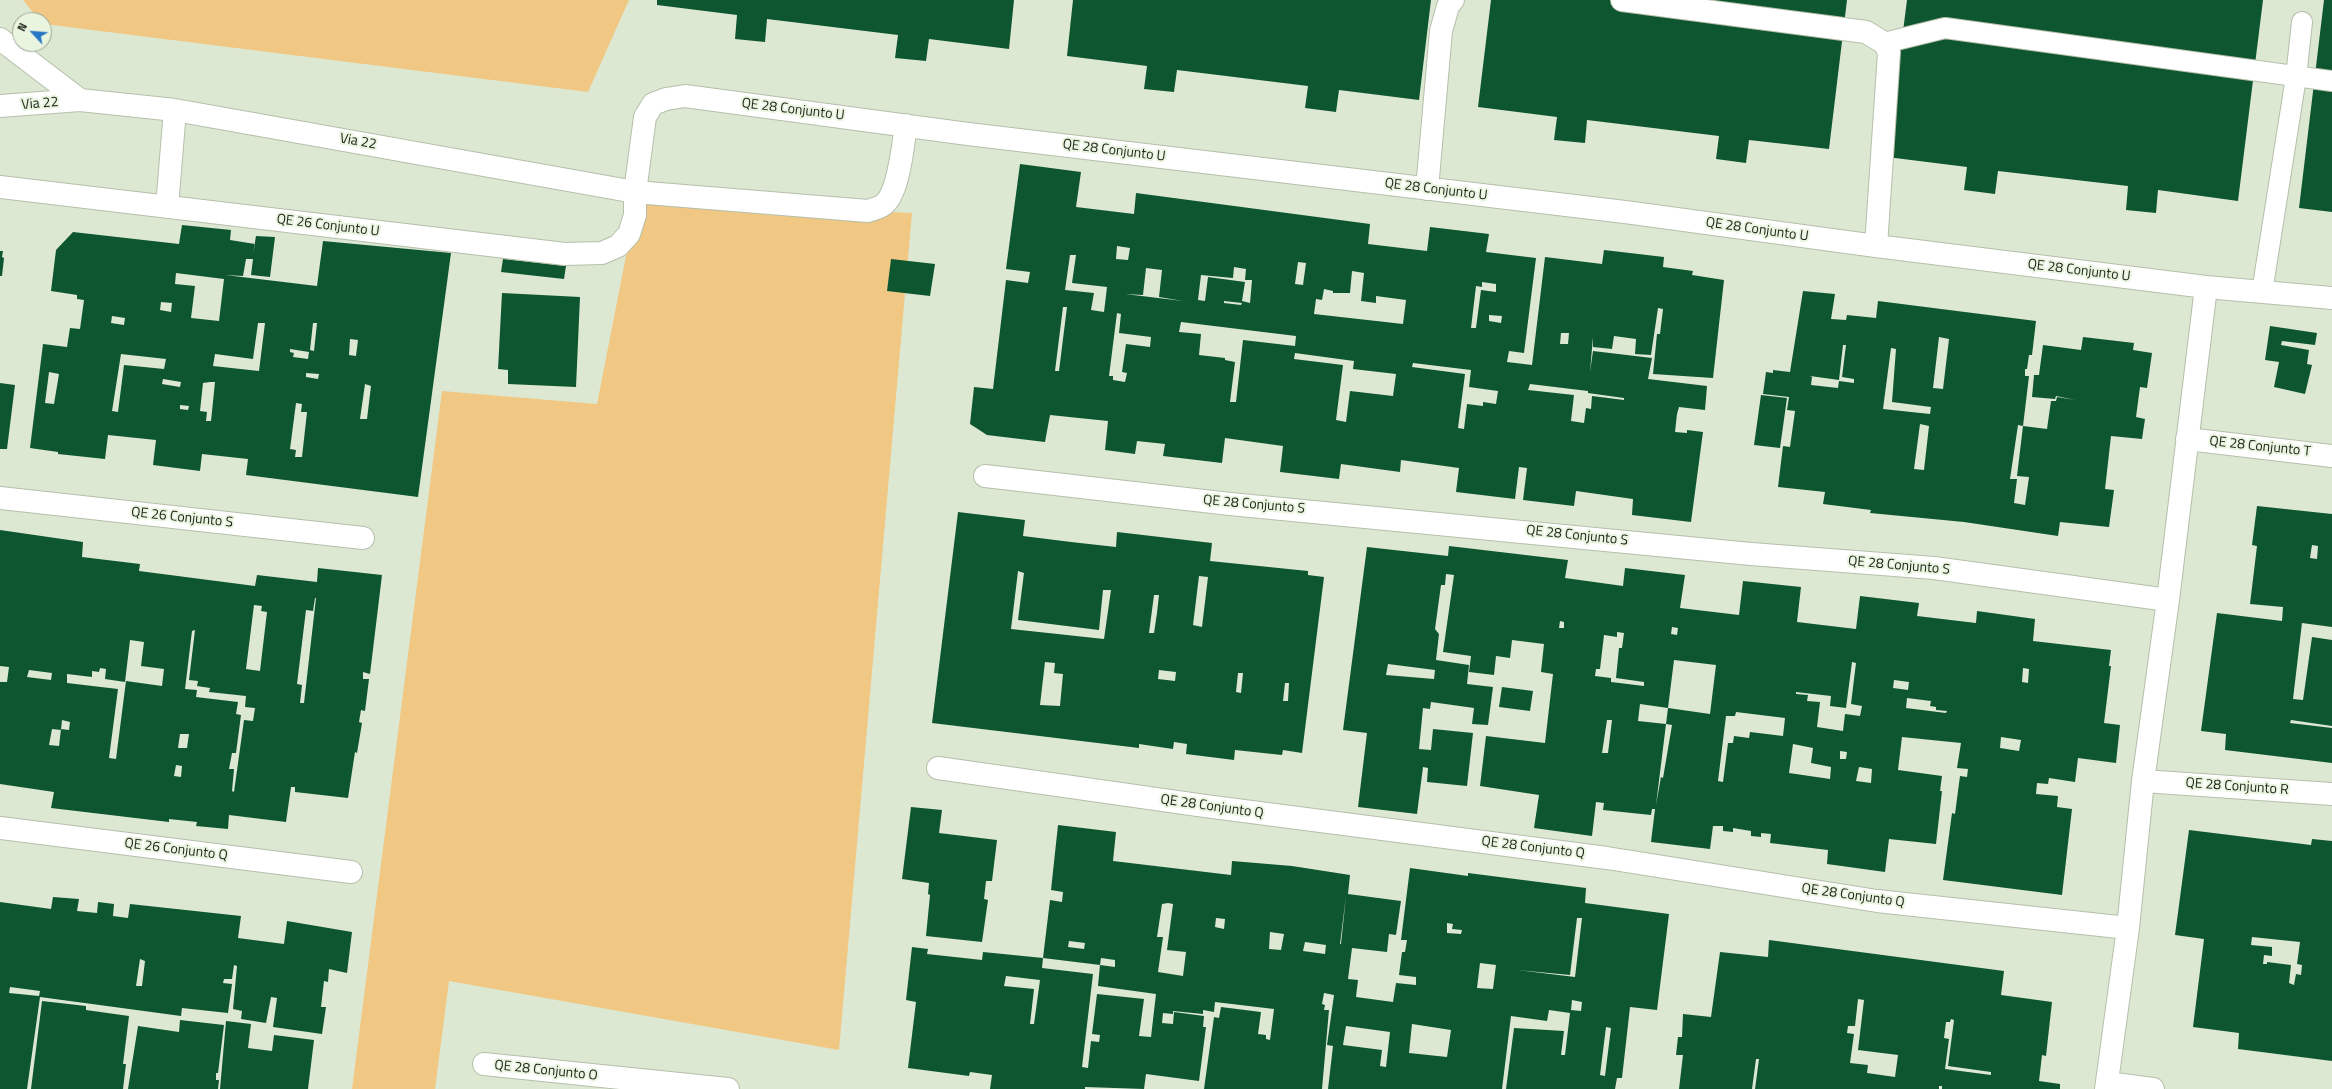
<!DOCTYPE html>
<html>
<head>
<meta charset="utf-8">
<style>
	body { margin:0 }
	#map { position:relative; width:2332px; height:1089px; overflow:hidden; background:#dde8d3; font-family:"Titillium Web",sans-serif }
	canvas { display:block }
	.north { position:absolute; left:12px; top:12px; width:40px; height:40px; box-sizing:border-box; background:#eaf5e0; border:1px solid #9aa292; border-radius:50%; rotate:296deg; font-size:11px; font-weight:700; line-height:16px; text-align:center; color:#22261e }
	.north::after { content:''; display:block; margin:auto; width:14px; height:18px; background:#2676c5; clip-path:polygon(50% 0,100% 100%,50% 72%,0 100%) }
</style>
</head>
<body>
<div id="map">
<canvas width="2332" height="1089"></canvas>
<div class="north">N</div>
</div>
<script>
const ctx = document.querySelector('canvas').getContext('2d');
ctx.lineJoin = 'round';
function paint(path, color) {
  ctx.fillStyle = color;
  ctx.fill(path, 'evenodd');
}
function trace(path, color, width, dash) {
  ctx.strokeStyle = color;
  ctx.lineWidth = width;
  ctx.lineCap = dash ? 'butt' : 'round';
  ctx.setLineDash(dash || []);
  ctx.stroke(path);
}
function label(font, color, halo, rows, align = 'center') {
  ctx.font = font + ' "Titillium Web",sans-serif';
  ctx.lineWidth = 4;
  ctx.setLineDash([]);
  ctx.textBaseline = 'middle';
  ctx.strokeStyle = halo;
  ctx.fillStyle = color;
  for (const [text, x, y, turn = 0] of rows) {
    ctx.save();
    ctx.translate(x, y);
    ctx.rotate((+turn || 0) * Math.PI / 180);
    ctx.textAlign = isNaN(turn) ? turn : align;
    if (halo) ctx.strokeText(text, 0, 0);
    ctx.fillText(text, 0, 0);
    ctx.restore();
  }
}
const green = new Path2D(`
	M23,0H629L588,92L44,24V20H39Z
	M637,200L912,213L839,1050L449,981L435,1089H352L442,391L597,404Z`);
const building = new Path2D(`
	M657,0H1014L1009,49L929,39L926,61L895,58L898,35L767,19L765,42L735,39L737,15L657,5Z
	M1073,0H1431L1419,100L1339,90L1336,112L1305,108L1308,86L1177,70L1174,92L1144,89L1147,66L1067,56Z
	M1491,0H1847L1829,149L1749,140L1746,163L1716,159L1719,136L1587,120L1585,143L1554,140L1557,117L1478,107Z
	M1907,0H2263L2238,201L2158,190L2156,213L2126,210L2128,186L1998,171L1995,194L1964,190L1967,167L1887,157Z
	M2324,0H2332V212L2299,208Z
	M1020,164L1081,172L1076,207L1134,214L1136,193L1370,224L1368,244L1427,251L1430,227L1489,234L1486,252L1536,258L1524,353L1509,351L1507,362L1532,365L1545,257L1602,264L1604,250L1664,257L1663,267L1693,271L1692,275L1724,280L1713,378L1653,374L1657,334H1660L1663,309L1658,308L1651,355L1635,354L1636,339L1614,336L1612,349L1593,347V337L1590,372L1593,351L1652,358L1648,379L1707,386L1705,410L1679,407L1677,414L1675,432L1687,433V430L1703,432L1691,522L1632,515L1633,499L1576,491L1574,506L1523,500L1527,468L1519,467L1515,499L1456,492L1459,468L1401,460L1400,472L1341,464L1339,479L1280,472L1283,446L1225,438L1222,463L1163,456L1165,444L1137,441L1135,454L1105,450L1108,421L1050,415L1045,442L987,435L970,424L974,387L993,389L1006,280L1028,283L1030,272L1006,269ZM1117,246L1130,248L1128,260L1116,259ZM1070,255H1076L1072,283L1107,287L1104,312L1091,310L1094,293L1065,290ZM1298,262L1306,263L1303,285L1295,284ZM1234,267L1246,269L1245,280H1252L1250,303L1242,301L1245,282L1208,277L1205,301L1198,300L1201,275L1233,278ZM1146,268L1162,270L1159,297L1183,301L1125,294L1143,295ZM1352,271L1364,273L1361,301L1376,303V296L1406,300L1403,324L1314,314L1316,299L1322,300L1324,289L1333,291V293H1350ZM1482,282L1496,284V292L1481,290L1476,328H1471L1476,286L1482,287ZM1224,301L1242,303L1241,305L1224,303ZM1063,307H1067L1059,371H1055ZM1117,313L1121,314L1119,333L1151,337L1150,347L1126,344L1122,372L1127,373L1125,382L1113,380V376H1109ZM1489,315L1502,316L1501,323L1489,321ZM1181,322L1296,336L1295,346L1243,340L1236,402H1230L1235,362L1225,360V358L1199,355L1201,334L1179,332ZM1561,333H1569L1568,344H1560ZM1295,353L1354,361L1353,369L1396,374L1393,396L1350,391L1346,422L1336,420L1343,365L1294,359ZM1413,363L1471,370L1469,387L1498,391L1496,404L1483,402V406L1467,404L1464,429L1458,428L1465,374L1412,367ZM1530,384L1588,391V393L1624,398V400L1592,396L1591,409L1586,408L1584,423L1571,421L1574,395L1528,390Z
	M182,225L231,230L230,240L255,244L253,254L256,236L275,237L270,277L251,275L253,259H246L243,276L225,275L317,286L323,241L451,253L418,497L246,475L248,459L202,454L200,471L153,465L156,440L108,435L105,459L58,454V452L30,448L43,344L67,347L70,328L80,329L84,300L77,299V295L51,291L56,250L73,232L179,244ZM176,273L224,279L219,321L191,318L195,286L175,284ZM161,302L172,303L171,312L160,310ZM112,316L125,318L124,325L111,323ZM258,323H265L259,371L213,366L215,354L253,359ZM313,323H317L314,351L310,350ZM350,339L358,340L356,356L349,355ZM290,349L309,352L308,359L293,357L294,353L290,352ZM121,354L166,359L164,369L124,365L118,412L112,411ZM49,372L59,374L54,404L45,403ZM306,373L319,374L318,379L306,377ZM163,379L181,382L180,387L162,384ZM210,382H215L211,421H206L207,412L200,411L203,383ZM365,384L371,386L367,419H360ZM296,403L302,404L301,412H307L302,457H295L296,450L290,449ZM180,405L189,406L188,410L180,409Z
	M0,251H3L2,257L4,258L2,276H0Z
	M503,259L566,266L564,279L501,272Z
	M891,259L935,264L930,296L887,291Z
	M1803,291L1835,294L1831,319L1846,320L1847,315L1876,318L1878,301L2036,321L2032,355H2029L2027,369H2025V376H2029L2023,426L2018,425L2010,479H2017L2014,503L2025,505L2029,477L2017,476L2023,426L2047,429L2051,401H2056L2057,397L2075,400L2056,396L2055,399L2032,397L2034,375H2039L2043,345L2081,350L2083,337L2134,343L2133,350L2152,353L2147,388L2140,387L2136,417L2145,419L2142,439L2111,436L2105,489L2114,490L2109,527L2060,522L2058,536L1964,522L1870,513L1871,510L1823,504L1825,492L1778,487L1783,446L1790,447L1795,411L1787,410L1789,397L1763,394L1766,372L1773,373V370L1790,372ZM1939,337L1949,339L1943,389L1933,388ZM1843,345H1846L1842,377L1854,379V383L1839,381L1838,388L1811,385L1812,377L1810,376L1839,380ZM1891,348L1896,349L1892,402L1931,407L1930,414L1883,409ZM1920,424L1929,426L1924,470L1914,469Z
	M502,293L580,297L576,387L508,384V370L498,369Z
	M2270,326L2317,333L2315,345L2282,341L2281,345L2309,350L2307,364L2312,365L2305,394L2274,387L2279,362L2265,360Z
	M0,383L15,385L7,449H0Z
	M1761,395L1787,398L1780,448L1754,445Z
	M2257,506L2332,514V627L2302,623L2293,699L2303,700L2312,637L2332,640V726L2291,720L2290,723L2332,728V763L2225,750L2226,734L2201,731L2217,613L2282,621L2283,607L2250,604L2257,546L2252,545ZM2312,545L2318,546L2317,559L2310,558Z
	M958,512L1025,520L1023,536L1071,542L1116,547L1117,532L1212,543L1210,561L1308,571V575L1324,577L1302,753L1283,750L1282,755L1235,750L1234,760L1186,754L1187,744L1174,742L1173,749L1139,744V748L932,723ZM1018,571L1024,573L1018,620L1099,630L1103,590H1111L1104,639L1011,629ZM1199,576L1208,577L1202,627L1193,625ZM1154,595H1159L1157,613L1154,633H1149ZM1045,662L1055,663L1054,673L1063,674L1060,706L1040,705ZM1159,670L1176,672L1175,681L1158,679ZM1238,673H1243L1241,693L1236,692ZM1285,683H1289L1288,701H1283Z
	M0,530L83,542L82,557L140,564L139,571L255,586L257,575L317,582L318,568L382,575L370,674L363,672V679H369L365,711L361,710L359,722L362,723L357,753L355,752L348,798L295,792V787H291L286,822L229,815L228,829L196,826L197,822L169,819V822L51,808L54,792L0,784V682H7L9,667L0,666ZM315,598H316L304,703H300L302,685L297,684L306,610L313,611ZM254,605L262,606L261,611L267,612L260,671L246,669ZM195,630L189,680L198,681L197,686L210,688L209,692L246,696L245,707L255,708L253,721L244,720L234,792L232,791L234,769H229L232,753H236L241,715L236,714L238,702L196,697L197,690L185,689L192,631ZM130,640L144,642L141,666L164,669L162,686L126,681L116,759L109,758L118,689L67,683V674L92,677V671L99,672L100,668L106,669L105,679L125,682ZM29,670L52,673L51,680L27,677ZM62,720L70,722L69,730L61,729L59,746L49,745L52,729L61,730ZM180,734H189L187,748H178ZM176,765L182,766L181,777L174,776Z
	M1449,546L1568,560L1565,578L1623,586L1625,568L1685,575L1680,608L1739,615L1743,581L1801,587L1797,622L1856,629L1860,596L1919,603L1917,616L1976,623L1977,611L2035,619L2033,641L2111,650L2109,666H2111L2104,723L2120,725L2116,763L2078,758L2075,782L2049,778L2048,784L2037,783L2036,794L2058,796L2057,807L2072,809L2062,895L1943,880L1952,813L1955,814L1960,776L1967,777L1968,769L1957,768L1961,743L1902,737L1898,770L1942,776L1940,791H1942L1936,844L1889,839L1885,872L1827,864L1828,850L1770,843L1771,834L1761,833V837L1751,836V831L1733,828V832L1723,831V826H1713L1710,849L1651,842L1655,809H1652L1651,815L1603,810L1604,803L1596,802L1592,836L1534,828L1539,795L1480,786L1486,736L1545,743L1553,674L1541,672L1544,644L1512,640L1510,658L1496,656L1494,675L1469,672L1471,656L1443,652L1454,575L1446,574L1445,585H1441L1435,629L1439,634L1436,660L1469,665L1467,684L1493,687L1488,725L1472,724L1474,708L1431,702L1430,709L1423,708L1419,749L1431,750L1433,729L1473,733L1467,786L1427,782L1428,768L1423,767L1417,814L1358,807L1367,733L1343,730L1367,547L1448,556ZM1560,621L1564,622V628H1559ZM1672,627L1678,628L1677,635L1671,634ZM1617,632L1624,633L1622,648H1619L1616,678L1644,682V686L1611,682V678L1595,676L1596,669H1600L1604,635L1617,637ZM1674,660L1716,665L1710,714L1668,708L1666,724L1672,725L1663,778L1661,777L1656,805L1666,724L1638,721L1640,704L1668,708ZM1852,662L1856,663L1851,704L1862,706L1860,716L1845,714L1843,731L1817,727L1820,702L1807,701L1808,695L1796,694V692L1831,696L1830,706L1846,708ZM1388,664L1435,670L1434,679L1386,675ZM2023,668L2029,669L2028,683L2022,682ZM1894,680L1909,682L1908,690L1893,688ZM1907,698L1931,701L1930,706L1936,707V710L1947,711L1946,713L1906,708ZM1736,712L1785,718L1783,736L1750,732L1749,738L1734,736L1733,743H1728L1723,782L1718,781L1726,716H1735ZM1607,720H1612L1608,753H1602ZM2001,737L2021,740L2019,751L2000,748ZM1793,744L1813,748L1811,763L1831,767L1830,779L1789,773ZM1840,751L1847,752L1846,759H1840ZM1859,767L1872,769L1871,783L1856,781Z
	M1502,687L1533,691L1530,711L1499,707Z
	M911,807L942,810L939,833L997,840L992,881H986L984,899L988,900L982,942L926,936L930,895L928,894L929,883L902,879Z
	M1058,825L1116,832L1113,861L1231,875L1232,861L1292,866L1350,875L1348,894L1401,901L1396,935L1389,934L1387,952L1352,948L1348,979L1358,980L1356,997L1393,1002L1396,983L1416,985V977L1399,975L1402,952H1405L1407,940H1401L1410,868L1468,876V873L1586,888L1585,903L1669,914L1657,1010L1630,1007L1622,1078H1617L1615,1089H1506L1514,1028L1564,1031L1561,1055H1565L1570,1013L1549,1010L1547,1021L1511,1016L1502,1089H1328L1333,1046L1327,1045L1334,995L1324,993L1322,1004L1325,1005L1324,1010H1329L1322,1089H1204L1214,1017L1219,1018L1221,1007L1261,1012L1258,1034L1266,1035V1039L1270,1040L1274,1009L1215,1002L1214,1012L1203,1010V1014L1173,1011V1014L1163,1013L1162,1023L1173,1024L1174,1012L1204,1016L1203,1027H1206L1199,1081L1146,1074L1144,1089L1085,1087V1089H990L992,1075L970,1072L969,1076L908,1068L916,1002L906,1000L912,947L928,949L927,954L982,960L983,952L1043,958L1050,900L1062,902L1063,892L1051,890ZM1346,896L1341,944H1340ZM1168,903L1173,904L1167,950L1186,952L1183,976L1158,972L1163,937H1157L1162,904ZM1216,918L1225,919L1224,929L1215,927ZM1577,918H1582L1575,977L1517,970L1570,975ZM1447,923L1453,924L1452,929L1462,930L1461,934L1447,933ZM1270,932L1284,934L1281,950L1269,949ZM1069,941L1085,943L1084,949L1068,947ZM1305,942L1326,945L1325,954L1303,951ZM1043,958L1100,965L1101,958L1115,960V967L1100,965L1098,986L1156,994L1151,1037L1139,1036L1144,999L1097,994L1092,1034L1100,1035L1099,1042L1091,1041L1088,1068L1082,1067L1093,974L1042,968ZM1480,963L1496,965L1493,989L1477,988ZM1006,976L1040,980L1034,1024H1030L1034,989L1004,986ZM1572,1000L1582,1002L1581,1011L1571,1010ZM1412,1024L1451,1030L1447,1057L1409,1053ZM1346,1026L1390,1032L1386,1067L1380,1066L1382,1050L1343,1045ZM1606,1027L1611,1028L1605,1076L1600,1075Z
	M2189,830L2311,845L2312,839L2332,841V1061L2238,1049L2239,1033L2193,1027L2204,939L2175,935ZM2252,937L2300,942L2297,964L2302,965L2301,975L2296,974L2294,985L2289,983L2291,965L2267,962V964H2263L2264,955L2272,956V947L2251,945Z
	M53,897L79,899L77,911L97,913L98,902L114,904L113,916L128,918L130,904L241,916L238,938L284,944L287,921L352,932L347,973L329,969L328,982L324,981L321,1007H326L322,1034L273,1027L277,998L271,997L266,1023L241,1019L242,1011L233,1009L237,966L234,965L232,979H224L223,983L232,984L228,1013L182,1008L181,1016L40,997L27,1089H0V902L51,909ZM140,959L145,961L142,986H136ZM10,987L40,991L39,996L9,993Z
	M1769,940L2004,971L2001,995L2052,1002L2046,1056L2042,1055L2039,1081L2060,1084V1089H1942V1086H1939V1089H1755L1759,1059H1756L1752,1089H1679L1683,1055H1676L1678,1037H1682L1683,1014L1711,1017L1720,952L1768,957ZM1858,999L1864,1000L1858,1050L1898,1055L1895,1077L1867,1073L1868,1065L1850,1063L1854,1034L1847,1033L1848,1026H1855ZM1951,1019L1954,1020L1948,1066L1991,1072V1075L1945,1069L1949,1039L1944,1038L1946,1022H1950Z
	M42,1001L86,1006V1010L129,1016L123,1064H126L123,1089H31Z
	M180,1020L224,1025L218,1073H216V1080H219L218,1089H128L138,1026L179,1032Z
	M226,1021L251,1024L248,1048L272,1051L274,1035L314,1040L308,1089H220Z`);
const lane = new Path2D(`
	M1884,43L1945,28L2332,81
	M2262,292L2296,77L2302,22`);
const street = new Path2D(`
	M1622,0L1866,32L1884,43L1889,52L1876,246
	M0,39L80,100
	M0,106L80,100L175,110L635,192L868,211C873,209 879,208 883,205C899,194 903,144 906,125
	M0,187L565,254L602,253L618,246L629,234L635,215V192L645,117L653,104L666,99L685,96L968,134L1625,212L1876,246L2206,287L2332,298
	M1427,189L1441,31L1448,6L1453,0
	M167,207L175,110
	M2187,439L2332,456
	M985,476L1230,504L1751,554L1934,568L2168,600
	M0,498L363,538
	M938,768L1205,806L1607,858L1877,901L2128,928
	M2143,781L2332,794
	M0,828L351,872
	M484,1064L728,1089
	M2107,1083L2153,1089
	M2106,1089L2128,928L2143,781L2168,600L2206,287`);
const streetNames = [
	["Via 22",40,104,-5],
	["QE 28 Conjunto U",793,110,7],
	["Via 22",358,142,10],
	["QE 28 Conjunto U",1114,151,7],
	["QE 28 Conjunto U",1436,190,7],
	["QE 26 Conjunto U",328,226,7],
	["QE 28 Conjunto U",1757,230,8],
	["QE 28 Conjunto U",2079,271,7],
	["QE 28 Conjunto T",2260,447,6],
	["QE 28 Conjunto S",1254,505,5],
	["QE 26 Conjunto S",182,518,6],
	["QE 28 Conjunto S",1577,536,6],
	["QE 28 Conjunto S",1899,566,5],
	["QE 28 Conjunto R",2237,787,4],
	["QE 28 Conjunto Q",1212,807,8],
	["QE 28 Conjunto Q",1533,848,7],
	["QE 26 Conjunto Q",176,850,7],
	["QE 28 Conjunto Q",1853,896,8],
	["QE 28 Conjunto O",546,1071,6]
];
paint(green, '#f0c884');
paint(building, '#0e562f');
trace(lane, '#b5bfab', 22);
trace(street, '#b5bfab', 24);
trace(lane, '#fff', 20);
trace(street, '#fff', 22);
label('14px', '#22261e', '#eaf5e0', streetNames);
</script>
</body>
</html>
